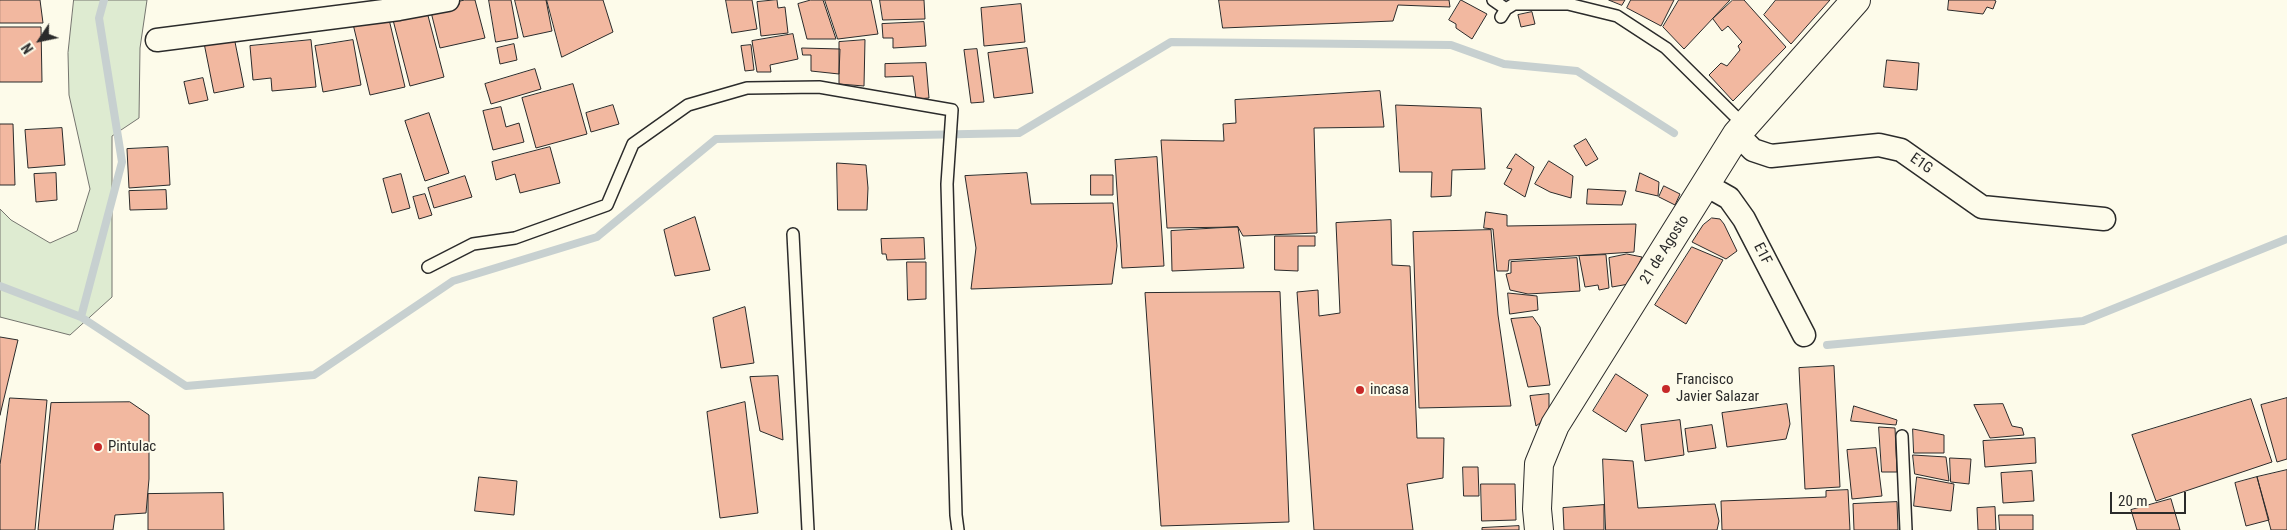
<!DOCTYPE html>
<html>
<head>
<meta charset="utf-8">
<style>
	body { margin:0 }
	#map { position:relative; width:2287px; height:530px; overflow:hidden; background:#fdfbea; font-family:"Roboto Condensed",sans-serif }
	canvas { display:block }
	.north { position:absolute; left:15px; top:15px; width:50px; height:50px; -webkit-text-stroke:4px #fdfbea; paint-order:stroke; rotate:236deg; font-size:14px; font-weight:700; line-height:20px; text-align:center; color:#2b2b2b }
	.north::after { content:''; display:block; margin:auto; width:18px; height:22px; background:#2b2b2b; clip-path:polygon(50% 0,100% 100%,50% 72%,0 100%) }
	.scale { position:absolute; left:2110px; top:492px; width:76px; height:22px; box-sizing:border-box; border:2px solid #2b2b2b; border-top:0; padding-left:6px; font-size:15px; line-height:18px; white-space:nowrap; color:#2b2b2b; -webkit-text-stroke:4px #fdfbea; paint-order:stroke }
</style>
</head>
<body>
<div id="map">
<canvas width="2287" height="530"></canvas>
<div class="north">N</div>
<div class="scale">20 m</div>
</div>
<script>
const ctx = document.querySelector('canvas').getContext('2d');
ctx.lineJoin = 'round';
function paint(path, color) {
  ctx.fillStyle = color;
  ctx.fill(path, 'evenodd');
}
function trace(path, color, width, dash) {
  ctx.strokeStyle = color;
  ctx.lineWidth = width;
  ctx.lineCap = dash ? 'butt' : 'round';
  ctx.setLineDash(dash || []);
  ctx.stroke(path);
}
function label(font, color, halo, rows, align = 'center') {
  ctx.font = font + ' "Roboto Condensed",sans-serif';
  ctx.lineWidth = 4;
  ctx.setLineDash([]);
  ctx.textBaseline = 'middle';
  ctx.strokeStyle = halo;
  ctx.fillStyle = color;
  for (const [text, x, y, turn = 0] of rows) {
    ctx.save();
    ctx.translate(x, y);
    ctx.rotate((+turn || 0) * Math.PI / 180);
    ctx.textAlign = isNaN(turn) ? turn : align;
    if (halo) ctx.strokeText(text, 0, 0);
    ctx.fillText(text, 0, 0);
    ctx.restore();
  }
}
const green = new Path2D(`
	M74,0H147L140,48L139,118L112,136V297L70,335L0,317V209L11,220L50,243L77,231L90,189L69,95L68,53Z`);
const stream = new Path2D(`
	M0,286L81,317L186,386L314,375L453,281L597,237L716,139L1019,133L1171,42L1451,45L1504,64L1577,71L1674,133
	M81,317L122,162L99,18L104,0
	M1827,345L2083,321L2287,239`);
const building = new Path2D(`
	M0,0H40L43,23H0Z
	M465,0H475L485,38L440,48L430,8Z
	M489,0H511L518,38L496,42Z
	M515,0H546L552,31L524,37Z
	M547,0H603L613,32L562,57Z
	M726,0H752L757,29L732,33Z
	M777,0L778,8L785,7L788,33L761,36L757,2Z
	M811,0H823L836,39H807L798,4Z
	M825,0H871L878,34L838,39Z
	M880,0H924L925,19L883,20Z
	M1219,0H1449L1450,7L1398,5L1393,21L1223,28Z
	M1461,0L1487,14L1472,39L1456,28V24L1449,20Z
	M1609,0H1625L1622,5Z
	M1631,0H1674L1661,26L1627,8Z
	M1679,0H1730L1684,49L1663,27Z
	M1733,0H1744L1786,47L1733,101L1709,75L1721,63L1727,66L1740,50L1738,46L1742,42L1728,26L1722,31L1713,19Z
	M1776,0H1830L1791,44L1764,15Z
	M1949,0H1994L1996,1L1993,9L1987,7L1983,14L1948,10Z
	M1021,4L1025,42L984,46L981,8Z
	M426,8L444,77L410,86L392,16Z
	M1532,12L1535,24L1521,27L1518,15Z
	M388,15L405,87L370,95L353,24Z
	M924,22L926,46L893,48V38H883L882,24Z
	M0,27H41L42,82H0Z
	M793,34L798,59L770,65L771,72H757L752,41Z
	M234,37L244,87L214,93L204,43Z
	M311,40L316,87L272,91L271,78L253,80L250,46Z
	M353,40L361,85L323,92L315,46Z
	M865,40L864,86L839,84V42Z
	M514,44L517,60L500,64L497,48Z
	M751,45L754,70L745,71L741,46Z
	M802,48L840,49L839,74L811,71V55H803Z
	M1027,48L1033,93L994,98L988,53Z
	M977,49L984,102L971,103L964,50Z
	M1887,60L1919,63L1917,90L1884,87Z
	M926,63L929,98L916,99L913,76L885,77V64Z
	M535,69L541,89L491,104L485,84Z
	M203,78L208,100L189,104L184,82Z
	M573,84L587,134L536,148L522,98Z
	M1380,91L1384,127L1314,128L1317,233L1243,236L1238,227L1167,228L1161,140L1224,141L1223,124L1236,123L1235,100Z
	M613,105L619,124L591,132L586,113Z
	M1396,105L1481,108L1485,169L1452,170L1451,196L1431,197L1432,172H1400Z
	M501,107L506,127L519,123L524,142L493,150L483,111Z
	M429,113L449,173L425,181L405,121Z
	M0,124H13L15,185H0Z
	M62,128L65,165L28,168L25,130Z
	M1586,139L1598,159L1586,166L1574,146Z
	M168,147L170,185L129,188L127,149Z
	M550,147L560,183L520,193L515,174L496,180L492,162Z
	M1516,154L1534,167L1525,197L1504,184L1512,169L1507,168Z
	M1157,157L1164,266L1122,268L1115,160Z
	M1549,161L1573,176L1571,198L1550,192L1535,184Z
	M837,163L866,165L868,188L867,210H838Z
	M56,173L57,200L36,202L34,174Z
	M1027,173L1031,204L1113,203L1117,246L1112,284L971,289L976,248L965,176Z
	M1640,173L1659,182L1658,196L1636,191Z
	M401,174L410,208L392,213L383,179Z
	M1091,175H1113V195H1091Z
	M465,176L472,197L434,208L428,188Z
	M1664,186L1680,194L1675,205L1659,197Z
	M1588,189L1626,191L1622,205L1587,204Z
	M166,190L167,209L130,210L129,191Z
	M425,194L432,215L419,219L413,197Z
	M1486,212L1507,215V226L1636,224L1634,252L1509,260L1508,271H1497L1493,229L1484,228Z
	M695,217L710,270L675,276L664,230Z
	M1712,218L1720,219L1724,224L1737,251L1726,259L1692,242L1703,225Z
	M1391,220L1392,265L1410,266L1417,438H1444L1443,478L1407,484L1413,530H1314L1297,292L1318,290L1319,316L1340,313L1336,223Z
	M1238,227L1244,268L1172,271L1171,231Z
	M1491,230L1498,315L1511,406L1419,408L1413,232Z
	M1275,236H1315V246H1298V271L1275,270Z
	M924,238L925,259L887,260L886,254H882L881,239Z
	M1692,247L1723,260L1686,324L1655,305Z
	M1627,254L1642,257L1629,284L1612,287L1609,258Z
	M1606,255L1609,288L1599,290L1598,285L1585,287L1579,256Z
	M1577,258L1580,291L1528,294L1510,290L1506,274L1511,273V262Z
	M907,262H926V299L908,300Z
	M1280,292L1289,522L1161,526L1145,293Z
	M1508,293L1537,296L1538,310L1510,314Z
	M745,307L754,363L721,368L713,318Z
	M1533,317L1540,327L1550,385L1528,387L1511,319Z
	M0,337L18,340L0,415Z
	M1834,366L1840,487L1805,489L1799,368Z
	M1616,374L1648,395L1626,432L1593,411Z
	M778,376L783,440L760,431L750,377Z
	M1549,394V409L1544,420L1536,426L1530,396Z
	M10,398L47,400L35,530H0V465Z
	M2287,398V459L2277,462L2261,405Z
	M2251,399L2272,462L2156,501L2132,435Z
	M130,402L149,415V479L146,513L115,515L113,530H38L51,403Z
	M745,402L758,513L720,518L707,412Z
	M1787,404L1790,424L1786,439L1727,447L1722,413Z
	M2003,404L2012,426L2022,428L2024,435L1990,438L1974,405Z
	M1854,406L1897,420L1896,425L1851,421Z
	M1680,420L1684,455L1645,461L1641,425Z
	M1712,425L1716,448L1688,452L1685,429Z
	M1879,427L1895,428L1897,472H1882Z
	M1913,429L1944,435V453H1914Z
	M2035,438L2036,463L1985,467L1983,441Z
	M1876,448L1882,496L1852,499L1847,450Z
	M1913,455L1946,457L1949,481L1915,474Z
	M1950,458L1971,459L1969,484L1951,482Z
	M1603,459L1633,461L1638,508L1715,504L1719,521L1717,530H1606Z
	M1463,467H1478L1479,496H1464Z
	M2287,470V530H2271L2257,477Z
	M2032,471L2034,501L2003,503L2001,473Z
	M479,477L517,481L514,515L475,511Z
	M1917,477L1954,484L1951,511L1914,506Z
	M2257,477L2269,520L2246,526L2235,483Z
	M1481,484H1515L1516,520L1482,521Z
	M1848,490L1850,530H1722L1721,501L1826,497V491Z
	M223,493L224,530H148V494Z
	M2171,499L2180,530H2137L2131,510Z
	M1897,502L1898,530H1854L1853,504Z
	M1604,505V530H1564L1563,508Z
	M1995,507L1996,530H1978L1977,508Z
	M1999,515H2033V530H2000Z
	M1519,526V530H1482V528Z`);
const service = new Path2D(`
	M1493,0L1506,9
	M1501,17L1506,9L1514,4H1568L1617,16L1666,48L1744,125
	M793,234L808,530
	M428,267L473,244L515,238L607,205L633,144L688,105L747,88L819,87L952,110L947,184L956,515L958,530
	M1902,436L1906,530`);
const minor = new Path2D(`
	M157,40L399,9L448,0
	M1737,134L1753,150L1771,156L1879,145L1901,150L1982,207L2104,219
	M1706,185L1729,198L1744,219L1804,335`);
const tertiary = new Path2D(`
	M1539,530L1537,509L1539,464L1555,425L1737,134L1856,0`);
const markers = [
	[1666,389,5,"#c62828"],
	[1360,390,5,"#c62828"],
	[98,447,5,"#c62828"]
];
const streetNames = [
	["E1G",1921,164,35],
	["21 de Agosto",1665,250,-58],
	["E1F",1762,254,63]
];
const poiNames = [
	["Francisco",1676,380],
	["Javier Salazar",1676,397],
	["incasa",1370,390],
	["Pintulac",108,447]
];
paint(green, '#deebd1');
trace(green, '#74746e', 1);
trace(stream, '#c7d0d0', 8);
paint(building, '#f2b8a0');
trace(building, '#2b2b2b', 1);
trace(service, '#2b2b2b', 14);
trace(minor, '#2b2b2b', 25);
trace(tertiary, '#2b2b2b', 30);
trace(service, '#fdfbea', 11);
trace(minor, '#fdfbea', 22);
trace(tertiary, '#fdfbea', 28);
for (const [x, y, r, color] of markers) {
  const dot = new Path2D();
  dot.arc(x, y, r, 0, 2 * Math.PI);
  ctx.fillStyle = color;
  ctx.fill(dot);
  trace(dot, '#fdfbea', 2);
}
label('15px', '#2b2b2b', '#fdfbea', streetNames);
label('15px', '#2b2b2b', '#fdfbea', poiNames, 'left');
</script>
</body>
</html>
